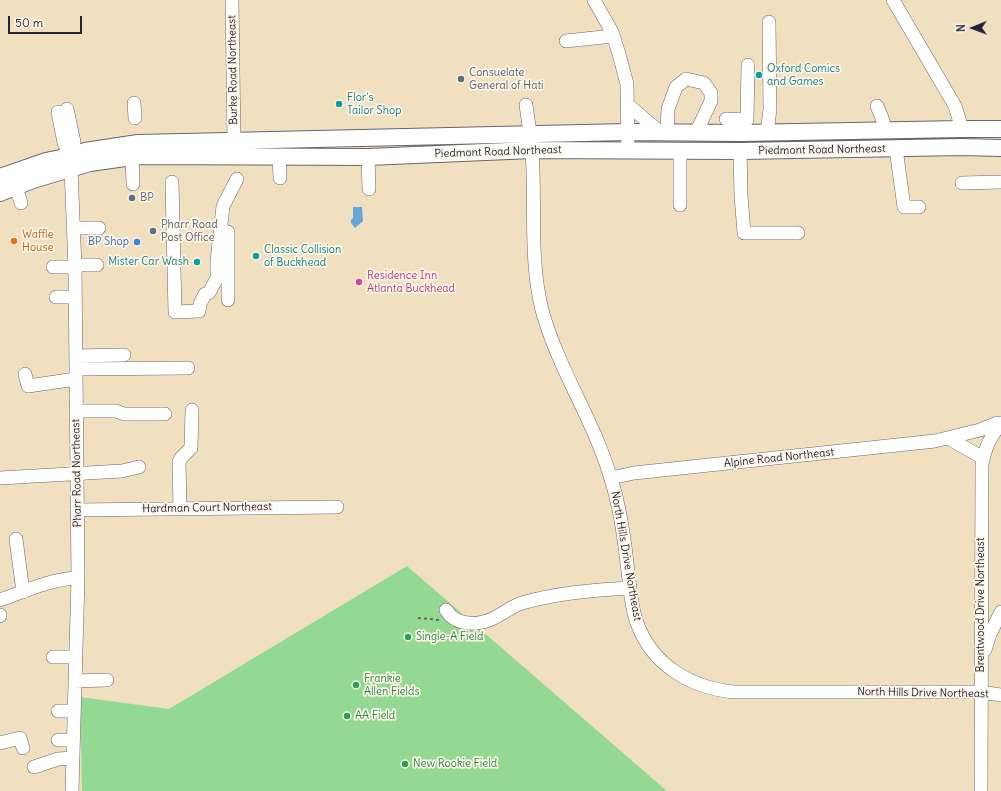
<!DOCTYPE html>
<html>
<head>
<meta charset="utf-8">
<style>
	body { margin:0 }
	#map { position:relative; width:1001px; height:791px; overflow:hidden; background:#f1e0c0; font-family:Delius,sans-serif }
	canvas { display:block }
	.north { position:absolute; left:953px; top:8px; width:40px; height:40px; -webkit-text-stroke:3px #fcf5e5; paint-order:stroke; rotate:269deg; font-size:11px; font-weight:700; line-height:16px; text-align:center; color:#22223b }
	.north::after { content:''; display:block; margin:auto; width:14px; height:18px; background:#22223b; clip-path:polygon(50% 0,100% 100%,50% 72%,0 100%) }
	.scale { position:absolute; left:8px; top:16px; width:74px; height:18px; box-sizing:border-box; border:2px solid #22223b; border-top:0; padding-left:5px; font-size:12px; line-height:14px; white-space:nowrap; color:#22223b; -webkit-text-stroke:3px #fcf5e5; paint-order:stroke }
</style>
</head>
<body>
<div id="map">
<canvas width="1001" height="791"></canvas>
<div class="north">N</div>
<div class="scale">50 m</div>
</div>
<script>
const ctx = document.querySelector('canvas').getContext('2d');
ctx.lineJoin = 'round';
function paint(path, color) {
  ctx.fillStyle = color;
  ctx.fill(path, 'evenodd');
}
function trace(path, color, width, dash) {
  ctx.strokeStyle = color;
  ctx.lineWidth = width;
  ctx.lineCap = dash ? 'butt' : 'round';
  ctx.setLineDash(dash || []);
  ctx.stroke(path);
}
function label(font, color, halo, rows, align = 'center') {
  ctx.font = font + ' Delius,sans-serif';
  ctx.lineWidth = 3.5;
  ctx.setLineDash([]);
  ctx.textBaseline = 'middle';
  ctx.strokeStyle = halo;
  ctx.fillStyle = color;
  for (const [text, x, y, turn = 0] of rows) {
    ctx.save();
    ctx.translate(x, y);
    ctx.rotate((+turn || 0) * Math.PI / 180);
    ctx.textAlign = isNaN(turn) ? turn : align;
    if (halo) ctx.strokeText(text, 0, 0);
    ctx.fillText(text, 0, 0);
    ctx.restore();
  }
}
const green = new Path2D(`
	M407,566L667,791H82L80,697L169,709Z`);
const water = new Path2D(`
	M353,207H362L363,221L355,228L351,223V220L353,218Z`);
const path = new Path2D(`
	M418,618L440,620`);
const minor = new Path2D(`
	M232,0L234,141
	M594,0L612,32L619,54L627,84L628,151
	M893,0L955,106L962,129
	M566,41L613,36
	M134,103L135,118
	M627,104L661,133
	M526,105C528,120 531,136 532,151C536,204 529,258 542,310C558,369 594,420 611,479C620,507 624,535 627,564C630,583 630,604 637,623C652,665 691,688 734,692H981L1001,695
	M877,106L882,118L885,130
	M67,109L74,142L70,156
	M58,112L64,143L70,156L71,169L75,267L78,578L72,791
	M726,119L747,120L748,65
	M667,133L668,109L676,87L686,79L704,83L711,93V101L696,133
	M767,133L770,109L769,22
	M896,149L904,207H919
	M740,151L741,195L744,233H798
	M279,156L280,178
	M132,157L133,184
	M368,157L369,189
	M172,182L175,312L199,311L200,304L205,294L209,293L217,278V261L223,206L237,179
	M962,183L1001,182
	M16,187L21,203
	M680,205V150
	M73,228H99
	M228,232V300
	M74,265H97
	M53,267H75
	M56,297H75
	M76,356L124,355
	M76,369L188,368
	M25,374L28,386L76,379
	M76,411H116L124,414H165
	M948,438L983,458
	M0,478L122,471L139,467
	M611,478L634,473L935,441L980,430L997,423L1000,424
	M180,509L179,462L181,458L191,448L192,410
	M77,510L337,507
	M16,539L23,592
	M0,600C25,591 51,579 78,578
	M446,610C454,623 469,625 483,622C496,620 509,607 522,603C557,593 594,590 630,588
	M0,615V616
	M985,650L990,634L1001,612
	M53,657H75
	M75,681L107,680
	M58,711H74
	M58,740H73
	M0,743L20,738L23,748
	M34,767L58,759L73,758
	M981,791L982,464C986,445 990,438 1001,423`);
const major = new Path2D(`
	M0,177L46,161L70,156L85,151L138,143L628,132L740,133L962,129H1001
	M0,193L33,180L90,163L139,156L368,157L532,150L740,151L962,147L1001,148`);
const markers = [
	[759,75,4,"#0f9aa8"],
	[461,79,4,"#5c6f8a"],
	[339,104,4,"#0f9aa8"],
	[132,198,4,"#5c6f8a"],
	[153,231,4,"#5c6f8a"],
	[14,241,4,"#e8710a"],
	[137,242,4,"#3f7fe0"],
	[256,256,4,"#0f9aa8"],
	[197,262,4,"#0f9aa8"],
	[359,282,4,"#d1479c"],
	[408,637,4,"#2e9e5b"],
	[356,685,4,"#2e9e5b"],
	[347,716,4,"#2e9e5b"],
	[405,764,4,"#2e9e5b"]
];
const cultureNames = [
	["Oxford Comics",767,69],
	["and Games",767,82],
	["Flor's",347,98],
	["Tailor Shop",347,111],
	["Classic Collision",264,250],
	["of Buckhead",264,263],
	["Mister Car Wash",189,262,"right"]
];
const streetNames = [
	["Burke Road Northeast",233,70,-91],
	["Piedmont Road Northeast",822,150,-1],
	["Piedmont Road Northeast",498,152,-2],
	["Alpine Road Northeast",779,458,-6],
	["Pharr Road Northeast",77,473,-91],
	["Hardman Court Northeast",207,508,-1],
	["North Hills Drive Northeast",626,556,80],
	["Brentwood Drive Northeast",981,605,-90],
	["North Hills Drive Northeast",923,693,1]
];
const serviceNames = [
	["Consuelate",469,73],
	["General of Hati",469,86],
	["BP",140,198],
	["Pharr Road",161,225],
	["Post Office",161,238]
];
const foodNames = [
	["Waffle",22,235],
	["House",22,248]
];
const shopNames = [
	["BP Shop",129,242]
];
const hotelNames = [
	["Residence Inn",367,276],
	["Atlanta Buckhead",367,289]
];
const leisureNames = [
	["Single-A Field",416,637],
	["Frankie",364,679],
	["Allen Fields",364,692],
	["AA Field",355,716],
	["New Rookie Field",413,764]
];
paint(green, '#94d992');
paint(water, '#66a7da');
trace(minor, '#6a646a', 14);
trace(major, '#6a646a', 18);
trace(path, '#6a646a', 2, [3, 3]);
trace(minor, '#fff', 13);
trace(major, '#fff', 16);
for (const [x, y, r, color] of markers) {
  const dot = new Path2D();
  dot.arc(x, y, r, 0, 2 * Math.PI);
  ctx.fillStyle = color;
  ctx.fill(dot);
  trace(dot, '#fcf5e5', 1.5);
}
label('11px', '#0d838f', '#fcf5e5', cultureNames, 'left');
label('11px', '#22223b', '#fcf5e5', streetNames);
label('11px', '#4e5e75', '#fcf5e5', serviceNames, 'left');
label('11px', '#c56008', '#fcf5e5', foodNames, 'left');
label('11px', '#366cbe', '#fcf5e5', shopNames, 'right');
label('11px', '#b23c85', '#fcf5e5', hotelNames, 'left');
label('11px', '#27864d', '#fcf5e5', leisureNames, 'left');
</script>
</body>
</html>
